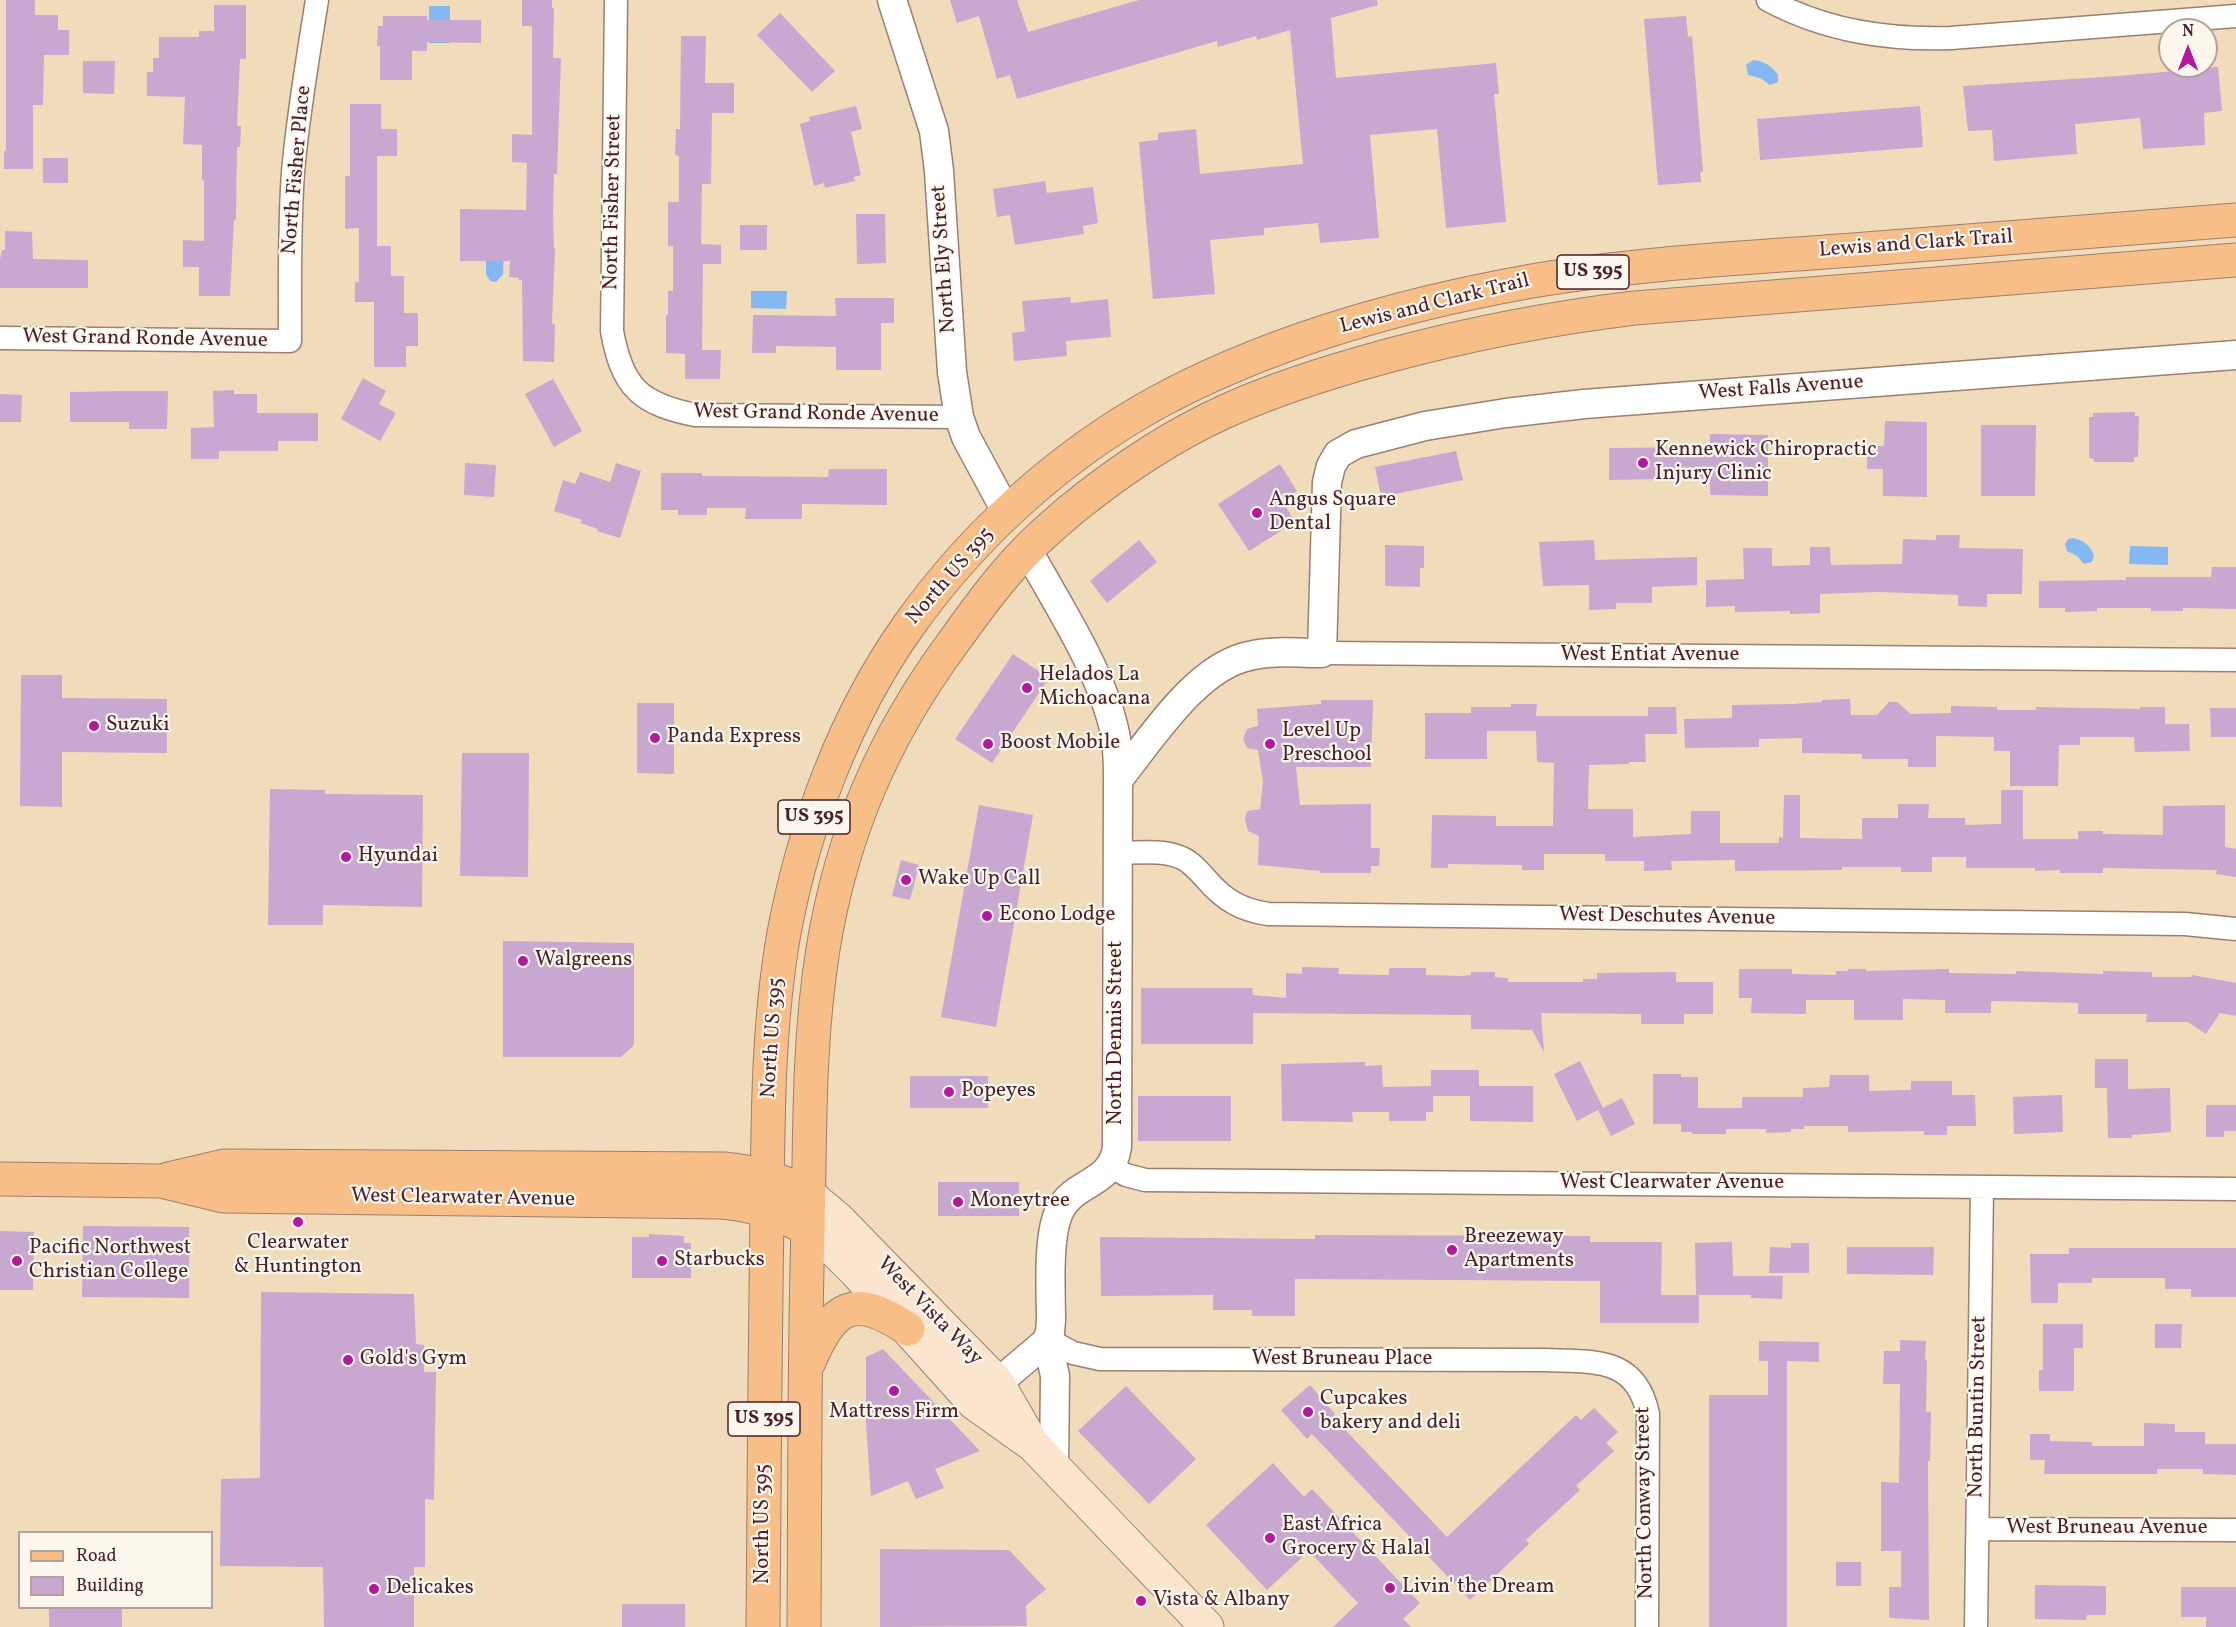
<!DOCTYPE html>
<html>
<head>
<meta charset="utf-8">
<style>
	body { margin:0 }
	#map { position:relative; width:2236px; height:1627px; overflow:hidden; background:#f0dcba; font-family:Vollkorn,serif }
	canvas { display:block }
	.legend { position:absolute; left:18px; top:1531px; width:195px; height:78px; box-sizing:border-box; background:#fbf7ec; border:2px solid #b4a19f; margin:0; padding:8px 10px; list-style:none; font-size:18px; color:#4a1f2b }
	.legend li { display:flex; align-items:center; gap:12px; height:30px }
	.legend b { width:30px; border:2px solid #b4a19f }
	.north { position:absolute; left:2158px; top:18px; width:60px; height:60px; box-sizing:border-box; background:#fbf7ec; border:2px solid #b4a19f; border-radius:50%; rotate:0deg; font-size:16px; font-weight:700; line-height:24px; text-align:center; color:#4a1f2b }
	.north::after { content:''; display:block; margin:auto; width:21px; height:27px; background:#b5179e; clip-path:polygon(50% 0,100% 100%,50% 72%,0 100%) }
</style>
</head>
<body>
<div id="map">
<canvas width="2236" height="1627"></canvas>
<ul class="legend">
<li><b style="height:8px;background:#f7be88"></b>Road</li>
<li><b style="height:16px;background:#c8a7d0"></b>Building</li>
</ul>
<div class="north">N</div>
</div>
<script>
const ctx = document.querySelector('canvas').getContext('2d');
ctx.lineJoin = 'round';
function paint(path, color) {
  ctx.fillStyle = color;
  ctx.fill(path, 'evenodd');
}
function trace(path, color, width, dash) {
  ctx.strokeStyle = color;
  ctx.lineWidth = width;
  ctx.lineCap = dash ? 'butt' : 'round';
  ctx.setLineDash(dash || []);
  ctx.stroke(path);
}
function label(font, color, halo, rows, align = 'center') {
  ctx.font = font + ' Vollkorn,serif';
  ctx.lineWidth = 4.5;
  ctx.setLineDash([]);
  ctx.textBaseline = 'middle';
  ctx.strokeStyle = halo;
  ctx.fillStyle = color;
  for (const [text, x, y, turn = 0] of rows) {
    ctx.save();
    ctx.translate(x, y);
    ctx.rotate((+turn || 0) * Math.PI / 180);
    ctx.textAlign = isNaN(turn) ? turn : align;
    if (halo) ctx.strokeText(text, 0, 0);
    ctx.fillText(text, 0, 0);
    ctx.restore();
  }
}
const water = new Path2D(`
	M429,6H450V43H429Z
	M1753,60C1764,61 1772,66 1778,75V82L1770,85L1760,78L1748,75L1746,65Z
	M486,250L504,252L503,274L496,282L490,281L486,274Z
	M751,291H787L786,309L751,308Z
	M2073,538C2083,540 2090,545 2094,555L2092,562L2084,564L2077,556L2067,551L2065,544L2068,539Z
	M2130,546L2168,547V565L2129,564Z`);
const building = new Path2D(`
	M6,0H35V15H58V30H69V55H44L43,105H33V169H4V151H6Z
	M522,0H552V8H554L553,58H561L557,174H554L553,213L554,247L555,248L552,324H555L554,362L523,361L522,280H519V278L509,277L510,261H460V209L526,210L527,163L512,162V134L532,135V26H522Z
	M950,0H1017L1028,32L1139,0H1377L1378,5L1331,18L1336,78L1496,63L1499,94H1494L1506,222L1446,228L1437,129L1370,135L1379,238L1320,243L1318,223L1264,228V235L1210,240L1215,294L1153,299L1139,142L1158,140V133L1196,129L1200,174L1303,164L1290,30L1257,40L1256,36L1218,47L1217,41L1017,99L1010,75L997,79L979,16L957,23Z
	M214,5H246V59H240L237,126H241L240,147H237L236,220H234L230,296H199V267H183V240L204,241V180H202V145L183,144L185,97L147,96V72H153V58H159V37H199V31H214Z
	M780,13L835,71L812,92L757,35Z
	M383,16H427V20H481V43L427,42V51H412V80H380V46H377L378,26H383Z
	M1686,16L1688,37L1692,36L1703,172H1700L1701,182L1658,185L1644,19Z
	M681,36H706L705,83H734V113H712L711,184H702L701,244L721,245V264H703L702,350H721L720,379H685V354L666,353V315H668V291H673V246H668V202H679V156L675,155L676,129H680Z
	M83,61H115L114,94L83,93Z
	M2218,67L2222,111L2204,113L2205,145L2143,149L2140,118L2075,124L2077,154L1994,161L1992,130L1968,131L1963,86L2119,76Z
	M350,104H381V129H397V156H377V246H391V276H404V313H418V346H406V367H374V302H355V282H359V228L345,229V176H350Z
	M856,106L862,129L851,132L861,175L854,177L855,181L825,188L824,183L814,186L800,124L810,121L809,117Z
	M1920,106L1923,147L1760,160L1757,119Z
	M43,158H68V183H43Z
	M1045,181L1047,193L1093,187L1098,223L1083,226L1084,234L1015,245L1010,215L997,217L993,189Z
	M856,214H885L886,263L857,264Z
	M740,225H767V250H740Z
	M5,231L32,232L33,259L88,260V288H0V259L2,250H5Z
	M1070,297L1071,303L1108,299L1111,337L1066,341L1067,356L1014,361L1012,333L1025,331L1022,301Z
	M835,298H894V323H881V370H836V347L776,346V353H752L753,315L836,316Z
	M363,378L386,391L379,404L396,413L380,441L341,419Z
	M553,379L582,431L554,447L525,394Z
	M234,390V394H257V413H318V441H278V451H219V459H191V428L214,427L213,391Z
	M129,391H168L167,429H129V422H70V392Z
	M0,394L22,395L21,422H0Z
	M2135,412V416H2139L2138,457H2134V462H2094V459L2089,458V417H2093V413Z
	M1885,421L1927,422V497L1883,496V469H1867V446H1884Z
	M1981,425H2036L2035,496H1981Z
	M1710,434L1768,435V496L1710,495V478L1609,480V448L1710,447Z
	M1456,451L1463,480L1381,497L1375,467Z
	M465,463L496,465L494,497L464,495Z
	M616,463L641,471L620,538L597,531L598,529L580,523L582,520L554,511L563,480L575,484L580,472L610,482Z
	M1280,464L1297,491L1282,500L1295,522L1249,551L1218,504Z
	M829,469H887V505L802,504V519H745L746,508H707V515H678V510H661V473H702V476L828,477Z
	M1936,535H1960L1959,548L2023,549L2022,594H1987V607L1958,606V595L1880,592L1820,594V613L1790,614V611L1735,612V606L1706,607V580L1744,579L1743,548H1772V566L1810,565V547H1830L1831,565L1902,564L1903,539L1936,540Z
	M1139,540L1157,562L1107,603L1090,581Z
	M1594,540L1595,560L1697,557V585L1652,587V603H1616V609L1589,610V585L1543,586L1539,542Z
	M1385,545L1424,546V568H1420V587L1385,586Z
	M2212,567H2236V609L2183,608V611H2151V608H2097V611L2065,612V608H2039V581L2126,580V577H2211Z
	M1013,654L1049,678L992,763L955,739Z
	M21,675H62V698L167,699V753L62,752V807L20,806Z
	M1850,699L1851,715H1877L1889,702H1897L1911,714L1951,713V706L1997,707V710H2036V707L2140,709V707H2165V724H2189L2190,751L2135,752L2134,737H2080V745H2059L2058,786H2010V751H1994V737L1936,736V767H1908V759H1862V754L1802,753V738L1759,739V747L1685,748L1684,719L1732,718V705L1792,704L1822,702V700Z
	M1321,700H1373L1371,767H1296L1300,805L1371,804V848H1380L1379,866H1371V873H1320V871L1258,865L1259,836L1248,831L1245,819L1247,811L1260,809L1263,782L1258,750L1247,748L1243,739L1247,729L1258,726L1257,709L1321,704Z
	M637,703H674V774L637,773Z
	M1511,704H1537L1536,716H1648V707H1676L1677,734H1645L1646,762H1629V764L1589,765L1588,809H1633V837L1691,834V811H1720V843H1779V837L1783,838L1784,795H1800V838L1862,839V818H1898V804H1929L1928,818H1965V825L2001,824V790H2023V839H2078V831H2103V834L2163,835V806L2225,805V847L2236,849V877L2216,874L2217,870L2103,868V873H2060V870L2035,871V868H1966V857H1932V872H1901V867H1842V870L1735,871V860L1671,861L1672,870L1644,871V861H1605V854H1544V870H1522V865L1448,864V868H1431L1432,815L1496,816V826H1553L1554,763L1537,762L1536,731H1487V759H1425V713H1471V707H1511Z
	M2210,708H2236V737H2211Z
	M462,753H529L528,877L460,876Z
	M270,789L325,790V794L423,795L422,907L323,905V925H268Z
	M979,805L1033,815L996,1027L941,1017Z
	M901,860L919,865L910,900L892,896Z
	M503,941L634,943V1045L621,1057H503Z
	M1302,967L1339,968L1338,974L1389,975V968H1426V975L1461,976L1471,975V972H1495V977L1508,978V982H1583V979H1597V973L1676,972V982H1713V1014H1684V1024H1641V1014L1541,1013L1544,1052L1532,1030L1471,1029V1015L1253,1013V1044H1141V988H1252L1253,995L1286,998V973L1302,974Z
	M1739,969H1792V974L1836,975V971H1848V969H1866V971L1949,969V973L2016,974V971L2103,974V971L2152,972V977H2191L2192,975L2236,983V1016L2220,1013L2206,1034L2188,1022H2146L2147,1014H2078V1003L1995,1001L1991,1002V1013H1945V1000L1903,999V1020H1854V1000H1806V1014L1751,1013L1752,998H1739Z
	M2095,1059H2128V1089L2170,1088L2171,1132L2132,1135V1138H2108L2107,1088H2095Z
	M1580,1061L1603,1108L1622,1098L1635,1124L1611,1136L1598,1110L1577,1121L1554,1074Z
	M1365,1062V1066L1382,1065L1383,1087L1431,1086V1070H1479V1086H1533V1122L1470,1121V1096H1433V1112H1426V1121H1389V1112H1352L1353,1122L1282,1121L1281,1064Z
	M1653,1074H1681V1077H1698V1108H1742V1097H1803V1088L1829,1087L1830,1075H1869V1091L1911,1090V1081H1952V1095H1975L1976,1126H1947V1135H1924V1131L1848,1132V1126H1804V1129H1791V1132L1766,1133V1129H1726V1134H1692V1132H1681V1124H1653Z
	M910,1076H988V1108H910Z
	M2062,1095L2063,1132L2014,1134L2013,1097Z
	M1138,1096H1231V1141H1138Z
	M2206,1105H2236V1131H2224V1137H2206Z
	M938,1182H1019V1216H938Z
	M83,1226L189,1227V1298L82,1297Z
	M0,1231L34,1232L33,1290H0Z
	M649,1234L684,1236V1243H691V1278H632V1237H649Z
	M1315,1235L1590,1236V1242H1662L1661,1295H1696L1695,1243L1732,1242L1733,1276H1783L1782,1299L1751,1298V1295H1699V1323H1600V1281L1295,1279V1316H1252V1310H1213V1295L1101,1296L1100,1237L1315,1239Z
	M1791,1243H1809V1273H1769L1770,1247L1791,1248Z
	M1847,1247H1934L1933,1275L1847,1274Z
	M2069,1248H2236V1297H2191V1289H2165V1278H2092V1283H2058V1303H2031L2030,1254H2069Z
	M261,1292L414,1294L416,1344L424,1345V1372H436L434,1500L425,1499V1567H414V1627H324L323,1567L220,1566L221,1479L260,1478Z
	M2043,1324H2083V1348H2074V1391H2039V1370H2043Z
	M2155,1324H2182L2181,1348H2155Z
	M1900,1340L1926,1341L1925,1360H1927L1926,1412H1931L1930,1461H1928L1929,1620L1889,1618V1587H1901V1551H1881V1482L1899,1483L1900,1384H1883L1884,1351H1900Z
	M1759,1341L1819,1342V1362L1787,1361V1627H1709V1395H1768V1361H1759Z
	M883,1349L980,1451L935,1469L944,1488L916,1499L908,1481L871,1496L866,1424V1357Z
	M1310,1385L1335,1414L1333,1417L1447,1537L1576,1415L1581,1420L1594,1408L1618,1432L1606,1443L1614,1451L1576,1486L1580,1490L1526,1540L1529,1544L1470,1600L1312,1434L1307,1439L1281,1410Z
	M1126,1386L1196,1459L1149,1504L1078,1431Z
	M2144,1423L2175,1424V1432H2205V1444H2236V1475L2203,1474V1469H2157V1474H2044L2045,1460H2030V1434H2050V1441L2092,1442V1446H2144Z
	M1273,1463L1304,1497L1312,1489L1420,1603L1403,1619L1411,1627H1333L1358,1603L1309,1551L1267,1590L1206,1525Z
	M880,1549L1009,1550L1046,1589L1026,1606L1027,1626L880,1627Z
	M1836,1562H1861V1586H1836Z
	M2035,1585L2106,1586V1615H2087L2086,1620L2035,1619Z
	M2181,1587H2236V1627H2206V1617H2181Z
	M622,1604H685V1627H622Z
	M49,1608H122V1627H49Z`);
const minor = new Path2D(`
	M616,0L612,331C622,387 640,404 695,415L959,417
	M1768,0C1826,31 1887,40 1951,38L2236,16
	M0,338L290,341C290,285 289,228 293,172C298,114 308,57 317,0
	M1322,653L2236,660
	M1117,853C1137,853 1163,849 1182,858C1191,862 1199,871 1206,879C1224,900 1241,910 1268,914L2185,924L2236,929
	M1110,1166L1126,1175L1145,1180L2236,1189
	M1047,1339L1073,1353L1100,1359L1545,1360C1593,1362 1636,1356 1648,1414L1647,1627
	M1978,1529L2236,1530
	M1976,1627L1982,1187`);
const tertiary = new Path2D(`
	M892,0L934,131L939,171L952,372L959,417L966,437L1007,513
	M1118,780C1151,739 1196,667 1249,656C1272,650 1299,653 1322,653L1327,482L1331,466L1338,454L1356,444L1425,426L1506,413L1584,404L2236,355
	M1047,1339L1055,1376L1054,1466
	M980,1398L1046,1342L1050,1333L1051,1320C1051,1291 1047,1235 1060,1210C1074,1181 1112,1185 1117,1147L1118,780C1118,763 1118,745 1114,729C1100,668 1057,604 1027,549`);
const secondary = new Path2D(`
	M808,1194L838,1219L997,1382L1028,1436
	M808,1229L829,1245L856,1272L974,1403L1033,1445L1207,1627`);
const primary = new Path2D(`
	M0,1179L161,1181L223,1196L721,1202C752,1204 780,1214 808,1229
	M168,1179L224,1166L724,1169C755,1172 781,1179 808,1194`);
const trunk = new Path2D(`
	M809,1362C833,1305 854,1293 908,1329
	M763,1627C764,1486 765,1346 767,1205C768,1115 768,1023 784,933C804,826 845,715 909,625C973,535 1060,456 1156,403C1272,340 1403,304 1532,281C1638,263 1746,258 1853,250C1980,240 2108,230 2236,220
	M804,1627C805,1494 804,1361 808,1229C810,1135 808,1042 823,949C842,833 883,738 952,644C975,612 998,580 1025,552C1040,536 1056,523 1072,509C1119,471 1169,437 1224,412C1276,388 1332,371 1387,356C1469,334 1551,318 1635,308L2236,260`);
const markers = [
	[1643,463,6,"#b5179e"],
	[1257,513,6,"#b5179e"],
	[1027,688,6,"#b5179e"],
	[94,726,6,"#b5179e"],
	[655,738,6,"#b5179e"],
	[988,744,6,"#b5179e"],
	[1270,744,6,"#b5179e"],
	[346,857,6,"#b5179e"],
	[906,880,6,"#b5179e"],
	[987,916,6,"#b5179e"],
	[523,961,6,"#b5179e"],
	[949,1092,6,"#b5179e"],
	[958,1202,6,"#b5179e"],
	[298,1222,6,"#b5179e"],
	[1452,1250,6,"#b5179e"],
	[17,1261,6,"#b5179e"],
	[662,1261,6,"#b5179e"],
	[348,1360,6,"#b5179e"],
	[894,1391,6,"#b5179e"],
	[1308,1412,6,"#b5179e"],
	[1270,1538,6,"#b5179e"],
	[1390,1588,6,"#b5179e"],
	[374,1589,6,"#b5179e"],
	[1141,1601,6,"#b5179e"]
];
const shields = [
	[1593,272,72],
	[814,817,72],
	[764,1419,72]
];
const shieldNames = [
	["US 395",1593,272],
	["US 395",814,817],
	["US 395",764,1419]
];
const streetNames = [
	["North Fisher Place",298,170,-85],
	["North Fisher Street",614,202,-89],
	["Lewis and Clark Trail",1916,245,-4],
	["North Ely Street",945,259,-94],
	["Lewis and Clark Trail",1435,305,-14],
	["West Grand Ronde Avenue",145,340,1],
	["West Falls Avenue",1781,389,-4],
	["West Grand Ronde Avenue",816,415,1],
	["North US 395",951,577,-49],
	["West Entiat Avenue",1650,656],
	["West Deschutes Avenue",1667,918,1],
	["North Dennis Street",1117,1033,-90],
	["North US 395",774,1038,-86],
	["West Clearwater Avenue",1672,1184],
	["West Clearwater Avenue",463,1199,1],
	["West Vista Way",929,1312,46],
	["West Bruneau Place",1342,1360],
	["North Buntin Street",1979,1407,-89],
	["North Conway Street",1646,1503,-91],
	["North US 395",764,1524,-90],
	["West Bruneau Avenue",2107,1529]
];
const poiNames = [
	["Kennewick Chiropractic",1655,451],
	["Injury Clinic",1655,475],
	["Angus Square",1269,501],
	["Dental",1269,525],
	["Helados La",1039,676],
	["Michoacana",1039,700],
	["Suzuki",106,726],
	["Level Up",1282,732],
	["Preschool",1282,756],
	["Panda Express",667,738],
	["Boost Mobile",1000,744],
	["Hyundai",358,857],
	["Wake Up Call",918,880],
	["Econo Lodge",999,916],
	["Walgreens",535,961],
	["Popeyes",961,1092],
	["Moneytree",970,1202],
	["Breezeway",1464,1238],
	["Apartments",1464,1262],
	["Clearwater",298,1244,"center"],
	["& Huntington",298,1268,"center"],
	["Pacific Northwest",29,1249],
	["Christian College",29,1273],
	["Starbucks",674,1261],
	["Gold's Gym",360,1360],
	["Cupcakes",1320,1400],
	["bakery and deli",1320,1424],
	["Mattress Firm",894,1413,"center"],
	["East Africa",1282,1526],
	["Grocery & Halal",1282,1550],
	["Livin' the Dream",1402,1588],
	["Delicakes",386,1589],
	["Vista & Albany",1153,1601]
];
paint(water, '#83b8f2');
paint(building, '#c8a7d0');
trace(minor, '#9d7e72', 25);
trace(tertiary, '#9d7e72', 31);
trace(secondary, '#9d7e72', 35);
trace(primary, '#9d7e72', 35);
trace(trunk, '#9d7e72', 35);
trace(minor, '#fff', 22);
trace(tertiary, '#fff', 28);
trace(secondary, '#fce5cf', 33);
trace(primary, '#f7be88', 33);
trace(trunk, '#f7be88', 33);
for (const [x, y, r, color] of markers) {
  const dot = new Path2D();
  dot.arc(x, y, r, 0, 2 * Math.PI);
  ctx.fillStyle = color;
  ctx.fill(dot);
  trace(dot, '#fbf7ec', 2);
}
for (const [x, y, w] of shields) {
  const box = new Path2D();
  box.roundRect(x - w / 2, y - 17, w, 34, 4.5);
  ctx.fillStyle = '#fbf7ec';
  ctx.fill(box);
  trace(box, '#4a1f2b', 1.5);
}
label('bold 20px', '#4a1f2b', null, shieldNames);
label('21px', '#4a1f2b', '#fbf7ec', streetNames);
label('21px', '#4a1f2b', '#fbf7ec', poiNames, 'left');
</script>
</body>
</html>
